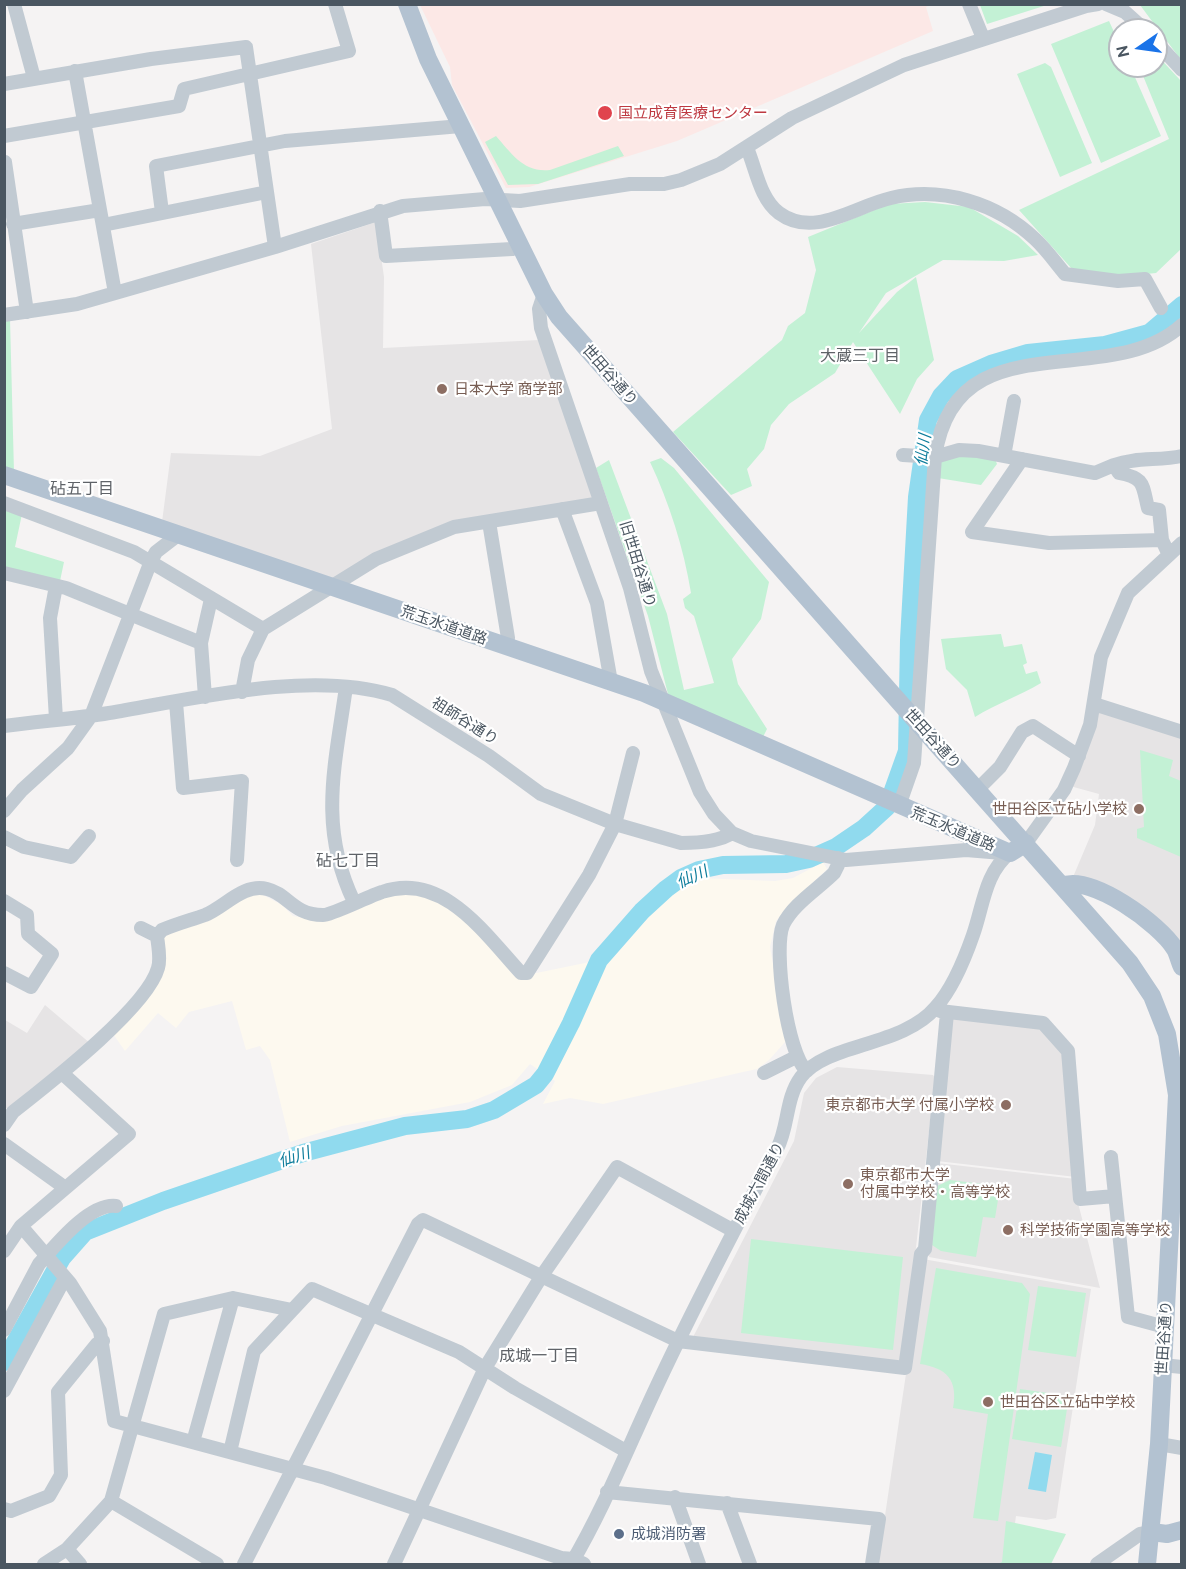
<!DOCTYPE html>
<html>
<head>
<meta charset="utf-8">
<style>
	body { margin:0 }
	#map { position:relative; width:1186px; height:1569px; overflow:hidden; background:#f5f3f3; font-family:Ubuntu,sans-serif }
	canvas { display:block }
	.frame { position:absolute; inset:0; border:6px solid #4a5661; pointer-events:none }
	.north { position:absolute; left:1108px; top:18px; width:60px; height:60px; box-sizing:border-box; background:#fff; border:2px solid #b7bbc0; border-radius:50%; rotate:257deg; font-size:16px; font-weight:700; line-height:24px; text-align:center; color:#4a5661 }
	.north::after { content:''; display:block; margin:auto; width:21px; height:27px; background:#1a73e8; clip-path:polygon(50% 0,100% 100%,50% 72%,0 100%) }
</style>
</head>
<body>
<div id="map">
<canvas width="1186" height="1569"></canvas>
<div class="frame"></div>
<div class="north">N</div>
</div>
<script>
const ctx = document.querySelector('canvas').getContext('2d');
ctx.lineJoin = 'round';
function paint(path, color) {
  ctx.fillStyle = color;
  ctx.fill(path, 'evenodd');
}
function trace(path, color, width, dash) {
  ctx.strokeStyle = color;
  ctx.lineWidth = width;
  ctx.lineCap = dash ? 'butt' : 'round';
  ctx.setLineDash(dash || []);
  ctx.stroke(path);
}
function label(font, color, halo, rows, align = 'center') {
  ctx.font = font + ' Ubuntu,"Noto Sans JP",sans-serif';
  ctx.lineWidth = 4.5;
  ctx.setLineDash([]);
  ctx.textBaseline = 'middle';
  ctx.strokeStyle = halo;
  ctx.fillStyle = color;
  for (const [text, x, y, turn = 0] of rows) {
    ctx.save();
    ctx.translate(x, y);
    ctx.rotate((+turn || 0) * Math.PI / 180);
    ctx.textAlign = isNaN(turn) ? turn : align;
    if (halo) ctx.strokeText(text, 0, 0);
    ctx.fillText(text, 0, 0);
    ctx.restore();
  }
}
const commercial = new Path2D(`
	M823,862L827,869L788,906L776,921L770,947L786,1041L769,1060L757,1069L743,1072L603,1104L570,1098L543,1104L555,1081L530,1064L512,1085L470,1102L342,1126L290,1142L270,1060L260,1046L246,1050L232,1001L189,1012L176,1028L158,1013L125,1051L111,1031L152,986L161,938L257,892L282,905L293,916L315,920L401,889L427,893L462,916L517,977L614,957L671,891L698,878L775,881L793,878Z`);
const education = new Path2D(`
	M376,222L384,277L383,348L539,340L595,500L454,523L329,583L162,522L171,453L260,456L332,429L311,244Z
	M1097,705L1181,736V943L1073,877L1095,825L1099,794L1070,786Z
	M45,1005L91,1044L11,1111L5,1107V1020L27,1033Z
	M950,1017L1044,1029L1064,1049L1076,1177L937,1161Z
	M837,1067L933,1075L935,1078L903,1363L692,1339L794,1141L804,1093L816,1078Z
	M937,1163L1076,1179L1078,1203L1100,1288L929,1257Z
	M923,1259L1091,1289L1056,1518L1046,1520L1016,1516L1010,1558L1003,1564L878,1563Z`);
const medical = new Path2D(`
	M420,5H931L926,7L933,31L677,141L529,187L506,188L452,85L450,67Z`);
const green = new Path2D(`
	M980,5V4L1047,5L987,24Z
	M1140,5H1181V60Z
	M1109,21L1120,45V66H1130L1161,136L1101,163L1051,44Z
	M1156,54L1181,81V249L1156,273L1116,277L1072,269L1019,210L1169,139L1139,66H1156Z
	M1045,63L1051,67L1092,163L1060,177L1017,74Z
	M496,136C512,154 524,173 550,170L618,146L624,156L538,184L508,185L485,142Z
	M925,202L969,207L1018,236L1038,255L1004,261L943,260L886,293L859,333L897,292L916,277L934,360L917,379L900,414L853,342L835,373L789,404L771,425L764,449L747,469L752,486L731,495L673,432L782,340L788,326L805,313L816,270L808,237L889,204Z
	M5,319H10L14,472L5,469L4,461Z
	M959,455L995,459L997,464L981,485L938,478L939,461Z
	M661,458L674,468L769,582L761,619L732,659L738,684L767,729L762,739L669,698L648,616L596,468L609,460L667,614L684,690L714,683L694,616L685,608L683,599L691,593C684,549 669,502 650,462Z
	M4,507L22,514L15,547L64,562L60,581L5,567Z
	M1001,634L1004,647L1022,644L1027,663L1023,665L1026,674L1037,671L1041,683C1019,696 996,704 975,717L967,690L946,669L941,639Z
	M1140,750L1173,760L1169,776L1181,781V857L1137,838V829L1144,827Z
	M950,1180L992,1185L998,1200L995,1218L983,1217L976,1257L941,1251L932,1245L937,1186Z
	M751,1239L903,1257L893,1350L741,1333Z
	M936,1268L1022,1283L1030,1294L998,1521L973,1518L988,1414L953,1408C958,1380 947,1368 920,1364Z
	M1038,1286L1086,1293L1076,1357L1028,1350Z
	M1020,1389L1069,1396L1061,1447L1012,1439Z
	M1006,1521L1066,1534L1051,1564H998L1002,1562Z`);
const water = new Path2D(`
	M1035,1452L1052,1455L1046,1492L1028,1489Z`);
const river = new Path2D(`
	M4,1362L62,1258L85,1232L163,1201L303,1153L405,1126L467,1119L494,1110L536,1085L545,1074L571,1023L599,960L642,911L666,889L681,878L699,870L723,865L786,864L809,859L836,847L864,828L887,807L907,751L909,640L917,497L928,420L941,396L957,379L991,364L1028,353L1105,345L1149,333L1182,305`);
const minor = new Path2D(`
	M14,4L34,78
	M969,4L983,38
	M1106,4L1125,12L1145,30
	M1156,42L1182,70
	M75,71L115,293
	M4,84L151,59L246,47L275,247
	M4,136L179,106L184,89L349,51L335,4
	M747,148C756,169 760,199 779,213C814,239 855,206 891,198C942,186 997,203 1035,239C1046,249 1055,262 1065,274L1118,281L1145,279L1161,308
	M5,162L27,312
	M380,211L386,256L512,249L521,245
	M162,212L156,166L285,141L461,126
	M13,224L100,210
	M103,225L267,192
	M544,294L539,309L541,328L630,588L651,671L700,792L714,814L732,833L751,841L846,860L966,850L1002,853
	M4,315L77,304L275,247L403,206L485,199L520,201L630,184H664L681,180L720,164L792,118L904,65L1086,6L1098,4
	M903,455L935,457L959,450L978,451L1095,473L1114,465L1119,473C1145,478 1142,484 1148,508L1159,510L1162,540L1169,555
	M1004,456L1014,401
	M1022,459L972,532L1049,543L1162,540
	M1114,465C1136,457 1158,461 1182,456
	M4,503L134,552L263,629
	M562,509L597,603L611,682
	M489,522L508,638L506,646
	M4,573L66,588L201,643
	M56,586L50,618L56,719
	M346,687C335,766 318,827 354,902
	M242,692L248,660L263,629L376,559L454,527L601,503
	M205,697L201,643L211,599
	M176,702L183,788L242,781L237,860
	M1094,704L1182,732
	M4,726C39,721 75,719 109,713C193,699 310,670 392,695L489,756L541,794L615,824L681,843C697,843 719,842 732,833
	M978,789L1000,767L1022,732L1033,726L1079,756
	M899,806L914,763L935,457C955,317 1108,393 1182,325
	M4,811L22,790L68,748L91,716L151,561L156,552L178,535
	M4,837L24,847L71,857L89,836
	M1026,843L1064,790L1074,768L1090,725L1101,657L1128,593L1182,543
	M4,901L27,915L28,934L52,954L31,987L4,973
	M141,928L157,936
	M940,1011L1043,1023L1068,1051L1080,1199L1115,1196
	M807,1071C787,1055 773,949 783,925C793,904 818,889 834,873L838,865V858
	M764,1073L796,1057
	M4,1125L13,1112C47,1085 147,1008 158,968C161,959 158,945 157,936L162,930C176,924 191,920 205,915C225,907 243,883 267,889C288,894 293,915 323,915C332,915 369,896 382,892C443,871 485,934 521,973H527L589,875L615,824L633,753
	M4,1144L64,1187
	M1111,1157L1128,1317L1165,1327
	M21,1226L70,1283L100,1331L114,1421L326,1478L561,1558L574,1559L584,1564
	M4,1251L21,1226L129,1134L62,1073
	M4,1330L39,1264C55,1246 89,1203 116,1206
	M1162,1365L1182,1367
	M4,1391L65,1278
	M193,1442L233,1298
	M1159,1444L1182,1448
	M230,1452L254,1351L312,1289L459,1352L515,1388L626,1451
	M607,1492L879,1519L872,1564
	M675,1497L699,1564
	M111,1501L217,1564
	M727,1503L750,1564
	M4,1509L11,1511L49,1496L61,1475L58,1392L97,1344L103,1341
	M67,1549L80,1564
	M44,1564L67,1549L111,1501L164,1314L233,1298L292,1310
	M244,1564L418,1224L423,1220L678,1341L905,1368L921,1254L925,1249L947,1013
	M394,1564L485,1368L541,1277L617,1167L734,1231
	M571,1564C603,1510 627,1450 654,1392C692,1310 734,1230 777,1149C789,1126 785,1099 801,1077C826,1043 903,1047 936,1007C953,988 965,958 973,935C983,907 985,872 1010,853
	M1097,1564L1140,1534L1152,1532`);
const major = new Path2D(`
	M407,4L428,59L544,294L559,317L1130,963L1152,996L1167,1034L1177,1095L1159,1444L1147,1564
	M4,475L644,693L1010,853L1026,843
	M1062,886C1091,874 1160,924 1175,949C1178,954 1179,961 1182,967
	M1152,1532L1167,1534L1182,1530`);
const markers = [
	[605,113,8,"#e0444e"],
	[442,389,6,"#8d6e63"],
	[1139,809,6,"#8d6e63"],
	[1006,1105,6,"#8d6e63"],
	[848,1184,6,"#8d6e63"],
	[1008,1230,6,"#8d6e63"],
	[988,1402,6,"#8d6e63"],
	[619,1534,6,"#5c6f8a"]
];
const healthNames = [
	["国立成育医療センター",618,113]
];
const streetNames = [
	["世田谷通り",610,375,49],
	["旧世田谷通り",638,564,73],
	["荒玉水道道路",444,625,19],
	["祖師谷通り",465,721,32],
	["世田谷通り",933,739,48],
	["荒玉水道道路",953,829,23],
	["成城六間通り",759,1183,-62],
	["世田谷通り",1164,1338,-86]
];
const educationNames = [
	["日本大学 商学部",454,389],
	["世田谷区立砧小学校",1127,809,"right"],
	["東京都市大学 付属小学校",994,1105,"right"],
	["東京都市大学",860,1175],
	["付属中学校・高等学校",860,1192],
	["科学技術学園高等学校",1020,1230],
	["世田谷区立砧中学校",1000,1402]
];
const serviceNames = [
	["成城消防署",631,1534]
];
const neighbourhoodNames = [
	["大蔵三丁目",860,356],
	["砧五丁目",82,489],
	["砧七丁目",348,861],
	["成城一丁目",539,1356]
];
const waterNames = [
	["仙川",923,450,-82],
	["仙川",692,877,-24],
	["仙川",294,1157,-18]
];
paint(commercial, '#fdf9ef');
paint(education, '#e6e4e5');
paint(medical, '#fce8e6');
paint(green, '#c3f1d5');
paint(water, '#90daee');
trace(river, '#90daee', 18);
trace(minor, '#c1cad2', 14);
trace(major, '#b3c2d1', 18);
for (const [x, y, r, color] of markers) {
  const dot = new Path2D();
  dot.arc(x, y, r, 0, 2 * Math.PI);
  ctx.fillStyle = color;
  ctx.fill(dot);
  trace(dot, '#fff', 2);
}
label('15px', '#be3a42', '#fff', healthNames, 'left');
label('15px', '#4a5661', '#fff', streetNames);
label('15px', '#785e54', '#fff', educationNames, 'left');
label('15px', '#4e5e75', '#fff', serviceNames, 'left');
label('16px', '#5f6368', '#fff', neighbourhoodNames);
label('italic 16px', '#0c7c9b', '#fff', waterNames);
</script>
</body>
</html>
